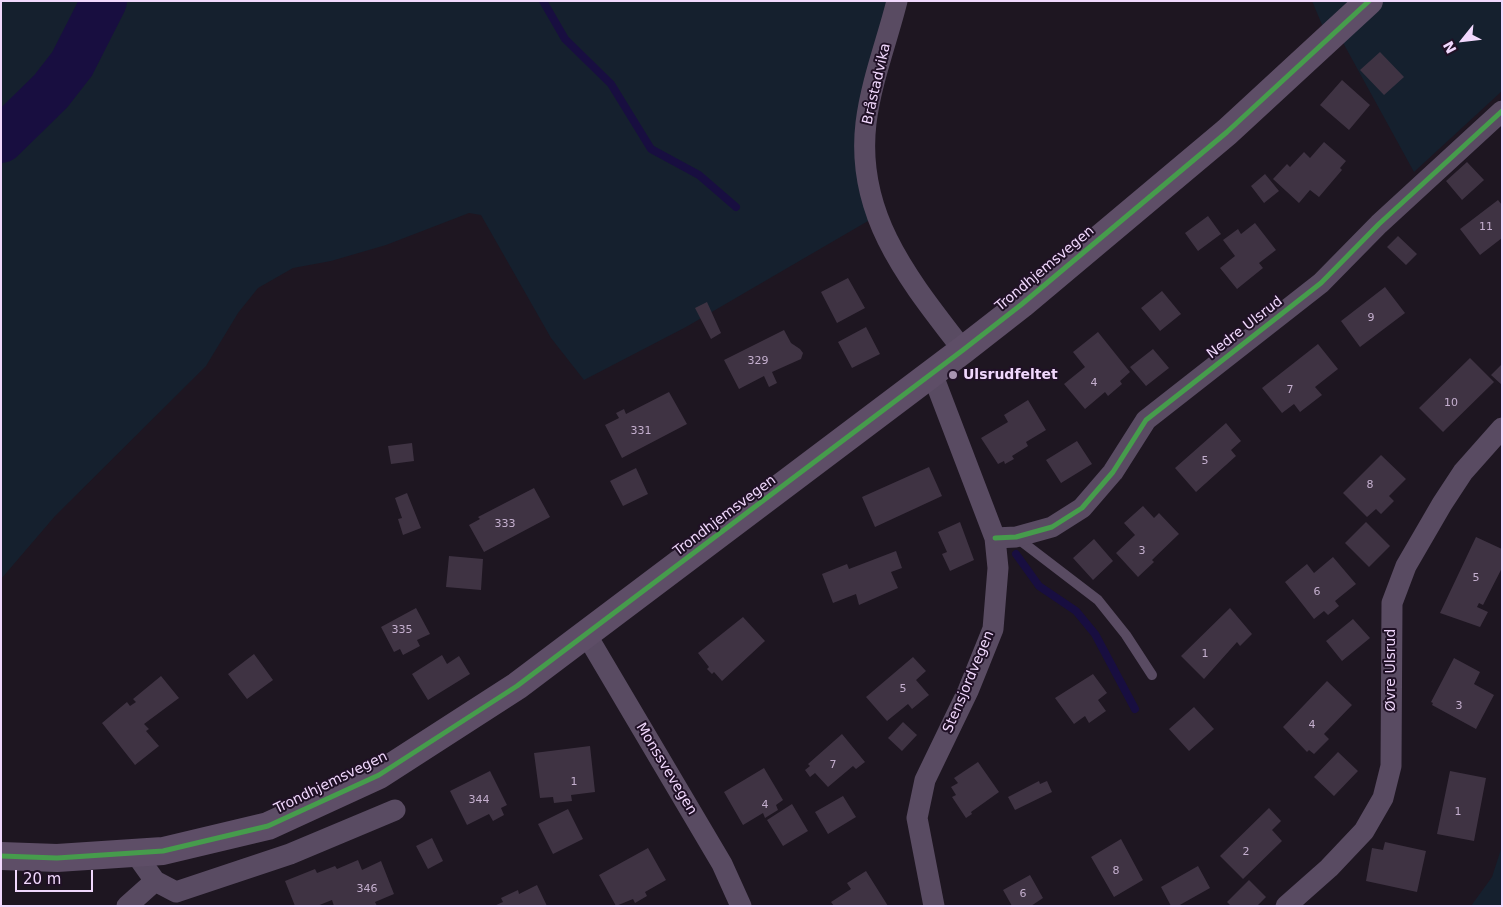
<!DOCTYPE html>
<html>
<head>
<meta charset="utf-8">
<style>
	body { margin:0 }
	#map { position:relative; width:1503px; height:907px; overflow:hidden; background:#1e1621; font-family:"DejaVu Sans",sans-serif }
	canvas { display:block }
	.frame { position:absolute; inset:0; border:2px solid #f1d8fd; pointer-events:none }
	.north { position:absolute; left:1438px; top:15px; width:50px; height:50px; -webkit-text-stroke:4px #201126; paint-order:stroke; rotate:241deg; font-size:14px; font-weight:700; line-height:20px; text-align:center; color:#f1d8fd }
	.north::after { content:''; display:block; margin:auto; width:18px; height:22px; background:#f1d8fd; clip-path:polygon(50% 0,100% 100%,50% 72%,0 100%) }
	.scale { position:absolute; left:15px; top:870px; width:78px; height:22px; box-sizing:border-box; border:2px solid #f1d8fd; border-top:0; padding-left:6px; font-size:15px; line-height:18px; white-space:nowrap; color:#f1d8fd; -webkit-text-stroke:4px #201126; paint-order:stroke }
</style>
</head>
<body>
<div id="map">
<canvas width="1503" height="907"></canvas>
<div class="frame"></div>
<div class="north">N</div>
<div class="scale">20 m</div>
</div>
<script>
const ctx = document.querySelector('canvas').getContext('2d');
ctx.lineJoin = 'round';
function paint(path, color) {
  ctx.fillStyle = color;
  ctx.fill(path, 'evenodd');
}
function trace(path, color, width, dash) {
  ctx.strokeStyle = color;
  ctx.lineWidth = width;
  ctx.lineCap = dash ? 'butt' : 'round';
  ctx.setLineDash(dash || []);
  ctx.stroke(path);
}
function label(font, color, halo, rows, align = 'center') {
  ctx.font = font + ' "DejaVu Sans",sans-serif';
  ctx.lineWidth = 4;
  ctx.setLineDash([]);
  ctx.textBaseline = 'middle';
  ctx.strokeStyle = halo;
  ctx.fillStyle = color;
  for (const [text, x, y, turn = 0] of rows) {
    ctx.save();
    ctx.translate(x, y);
    ctx.rotate((+turn || 0) * Math.PI / 180);
    ctx.textAlign = isNaN(turn) ? turn : align;
    if (halo) ctx.strokeText(text, 0, 0);
    ctx.fillText(text, 0, 0);
    ctx.restore();
  }
}
const green = new Path2D(`
	M1,1H892L864,91L880,214L686,327L584,380L551,338L481,215L469,213L386,245L331,261L293,268L258,288L238,313L206,366L55,516L1,579Z
	M1312,1H1502V91L1414,172L1341,39L1323,27Z
	M1502,846V906H1471L1492,877Z`);
const stream = new Path2D(`
	M543,1L565,39L611,84L651,149L699,175L736,207
	M1016,554L1039,586L1076,611L1095,634L1135,709`);
const river = new Path2D(`
	M1,140L51,91L72,64L104,1`);
const building = new Path2D(`
	M1380,52L1404,77L1384,95L1360,70Z
	M1342,80L1370,105L1349,130L1320,105Z
	M1324,142L1346,161L1340,168L1342,170L1319,197L1310,190L1299,203L1273,179L1287,164L1290,167L1304,152L1310,158Z
	M1467,162L1484,180L1462,200L1446,181Z
	M1265,174L1279,191L1264,203L1251,186Z
	M1498,200L1502,205V238L1480,255L1460,229Z
	M1208,216L1221,234L1198,251L1185,233Z
	M1255,223L1276,250L1259,263L1263,268L1237,289L1220,268L1235,256L1223,240L1238,229L1241,234Z
	M1398,236L1417,254L1406,265L1387,247Z
	M848,278L865,308L837,323L821,292Z
	M1385,287L1405,313L1360,347L1341,321Z
	M1162,291L1181,314L1160,331L1141,308Z
	M707,302L721,333L711,339L695,308Z
	M866,327L880,354L852,368L838,342Z
	M784,330L791,343L800,349L803,353L801,359L772,372L777,383L769,387L764,376L739,389L724,360Z
	M1098,332L1130,372L1120,381L1122,384L1108,396L1105,392L1085,409L1064,384L1085,367L1073,352Z
	M1318,344L1338,369L1315,387L1322,395L1300,412L1294,404L1282,413L1262,388Z
	M1153,349L1169,368L1146,386L1130,367Z
	M1470,358L1494,382L1443,432L1419,408Z
	M1502,364V385L1491,375Z
	M669,392L687,424L622,458L605,425L619,418L616,413L624,409L626,414Z
	M1028,400L1046,430L1026,442L1028,446L1012,456L1014,459L1005,464L1004,461L998,464L981,438L1008,422L1004,415Z
	M1226,423L1241,441L1231,450L1236,456L1196,492L1175,468Z
	M1077,441L1092,464L1061,483L1046,460Z
	M412,443L414,461L391,464L388,446Z
	M1381,455L1406,479L1389,496L1394,501L1381,514L1376,509L1367,517L1343,493Z
	M929,467L942,496L875,527L862,497Z
	M636,468L648,494L623,506L610,481Z
	M534,488L550,517L484,552L469,525L480,519L478,517Z
	M407,493L421,528L403,535L398,519L402,518L395,498Z
	M1143,506L1154,518L1159,513L1179,534L1152,560L1154,562L1138,577L1116,553L1135,535L1124,523Z
	M960,522L974,560L950,571L942,554L947,552L938,532Z
	M1366,522L1390,546L1369,567L1345,543Z
	M1476,537L1502,549V568L1483,605L1479,603L1477,607L1488,612L1480,627L1440,613Z
	M1094,539L1113,561L1093,580L1073,558Z
	M896,551L902,568L891,572L898,588L859,605L856,594L833,603L822,574L847,564L849,569Z
	M449,556L483,559L481,590L446,587Z
	M1333,557L1356,584L1335,601L1339,606L1328,615L1324,611L1314,619L1285,582L1307,564L1314,573Z
	M416,608L430,634L417,640L420,646L403,655L400,649L394,652L381,627Z
	M1230,608L1252,634L1240,646L1237,642L1204,679L1181,656Z
	M743,617L765,641L722,681L714,672L712,674L707,669L709,667L698,653Z
	M1353,619L1370,638L1342,661L1326,641Z
	M254,654L273,680L247,699L228,674Z
	M442,655L447,664L459,656L470,674L428,700L412,674Z
	M913,657L926,671L916,680L929,695L912,709L908,704L887,721L866,697Z
	M1454,658L1480,672L1474,684L1494,695L1476,729L1432,705L1433,703L1431,702Z
	M1093,674L1107,693L1098,700L1106,711L1089,723L1085,716L1074,724L1055,698Z
	M161,676L179,698L144,724L149,729L146,731L159,746L135,765L102,723L127,702L130,706L136,702L133,699Z
	M1327,681L1352,705L1324,734L1329,739L1314,754L1309,750L1307,752L1283,727Z
	M1194,707L1214,729L1189,751L1169,729Z
	M903,722L917,735L902,751L888,738Z
	M842,734L865,762L856,769L853,766L828,787L815,773L810,777L805,770L810,766L808,764Z
	M590,746L595,792L571,795L572,801L554,803L553,797L540,798L534,753Z
	M1338,752L1358,771L1334,796L1314,777Z
	M978,762L999,792L971,812L972,814L966,818L952,797L956,795L951,787L958,783L954,778Z
	M764,768L783,800L776,805L778,810L765,818L763,813L743,825L724,792Z
	M490,771L507,805L501,808L504,815L493,821L489,814L467,825L450,791Z
	M1450,771L1486,778L1474,841L1437,834Z
	M1039,781L1040,784L1047,781L1052,792L1015,810L1008,797Z
	M843,796L856,817L828,834L815,812Z
	M792,804L808,831L783,846L767,820Z
	M1269,808L1281,821L1272,830L1282,841L1243,879L1220,856Z
	M568,809L583,839L553,854L538,824Z
	M432,838L443,861L428,869L416,846Z
	M1121,839L1143,880L1114,897L1091,857Z
	M1385,842L1426,851L1417,892L1366,881L1372,848L1383,850Z
	M648,848L666,880L645,892L647,896L635,903L633,899L616,906L599,875Z
	M358,860L362,870L381,861L394,894L375,902L377,906H334L332,900L317,906H295L285,881L315,869L317,873L335,866L337,869Z
	M1198,866L1210,888L1178,906H1171L1161,887Z
	M866,871L888,906H834L831,902L851,889L847,883Z
	M1030,875L1043,898L1031,906H1012L1003,890Z
	M1249,880L1266,897L1257,906H1231L1227,902Z
	M537,885L547,906H494L503,902L501,898L518,890L519,894Z`);
const service = new Path2D(`
	M1017,538L1098,600L1126,635L1152,675`);
const minor = new Path2D(`
	M897,1C887,41 871,82 866,123C855,216 910,281 963,350
	M932,373L995,538L998,568L993,629L968,691L925,780L917,818L934,906
	M995,538L1016,537L1052,527L1082,508L1113,472L1146,420L1321,283L1379,224L1502,111
	M586,634L722,864L741,906
	M135,853L155,881L176,892L290,854L395,810
	M127,906L155,881
	M1286,906L1329,868L1364,831L1383,798L1391,766L1392,603L1406,566L1442,504L1463,472L1502,428`);
const secondary = new Path2D(`
	M1,856L57,858L163,851L268,826L379,775L517,686L963,350L1022,304L1227,132L1369,1`);
const cycleway = new Path2D(`
	M995,538L1016,537L1052,527L1082,508L1113,472L1146,420L1321,283L1379,224L1502,111
	M1,856L57,858L163,851L268,826L379,775L517,686L963,350L1022,304L1227,132L1369,1`);
const markers = [
	[953,375,5,"#a794b0"]
];
const numberNames = [
	["11",1486,227],
	["9",1371,318],
	["329",758,361],
	["4",1094,383],
	["7",1290,390],
	["10",1451,403],
	["331",641,431],
	["5",1205,461],
	["8",1370,485],
	["333",505,524],
	["3",1142,551],
	["5",1476,578],
	["6",1317,592],
	["335",402,630],
	["1",1205,654],
	["5",903,689],
	["3",1459,706],
	["4",1312,725],
	["7",833,765],
	["1",574,782],
	["344",479,800],
	["4",765,805],
	["1",1458,812],
	["2",1246,852],
	["8",1116,871],
	["346",367,889],
	["6",1023,894]
];
const streetNames = [
	["Bråstadvika",877,84,-77],
	["Trondhjemsvegen",1045,269,-40],
	["Nedre Ulsrud",1245,328,-38],
	["Trondhjemsvegen",725,516,-37],
	["Øvre Ulsrud",1391,670,-90],
	["Stensjordvegen",969,682,-67],
	["Monssvevegen",666,769,59],
	["Trondhjemsvegen",331,783,-26]
];
const poiNames = [
	["Ulsrudfeltet",963,375]
];
paint(green, '#15202e');
trace(stream, '#180e40', 8);
trace(river, '#180e40', 46);
paint(building, '#3f3343');
trace(service, '#594b62', 10);
trace(minor, '#594b62', 21);
trace(secondary, '#5e4e67', 28);
trace(cycleway, '#469c4c', 5);
for (const [x, y, r, color] of markers) {
  const dot = new Path2D();
  dot.arc(x, y, r, 0, 2 * Math.PI);
  ctx.fillStyle = color;
  ctx.fill(dot);
  trace(dot, '#201126', 2);
}
label('11px', '#c4afce', null, numberNames);
label('14px', '#f1d8fd', '#201126', streetNames);
label('bold 14px', '#f1d8fd', '#201126', poiNames, 'left');
</script>
</body>
</html>
